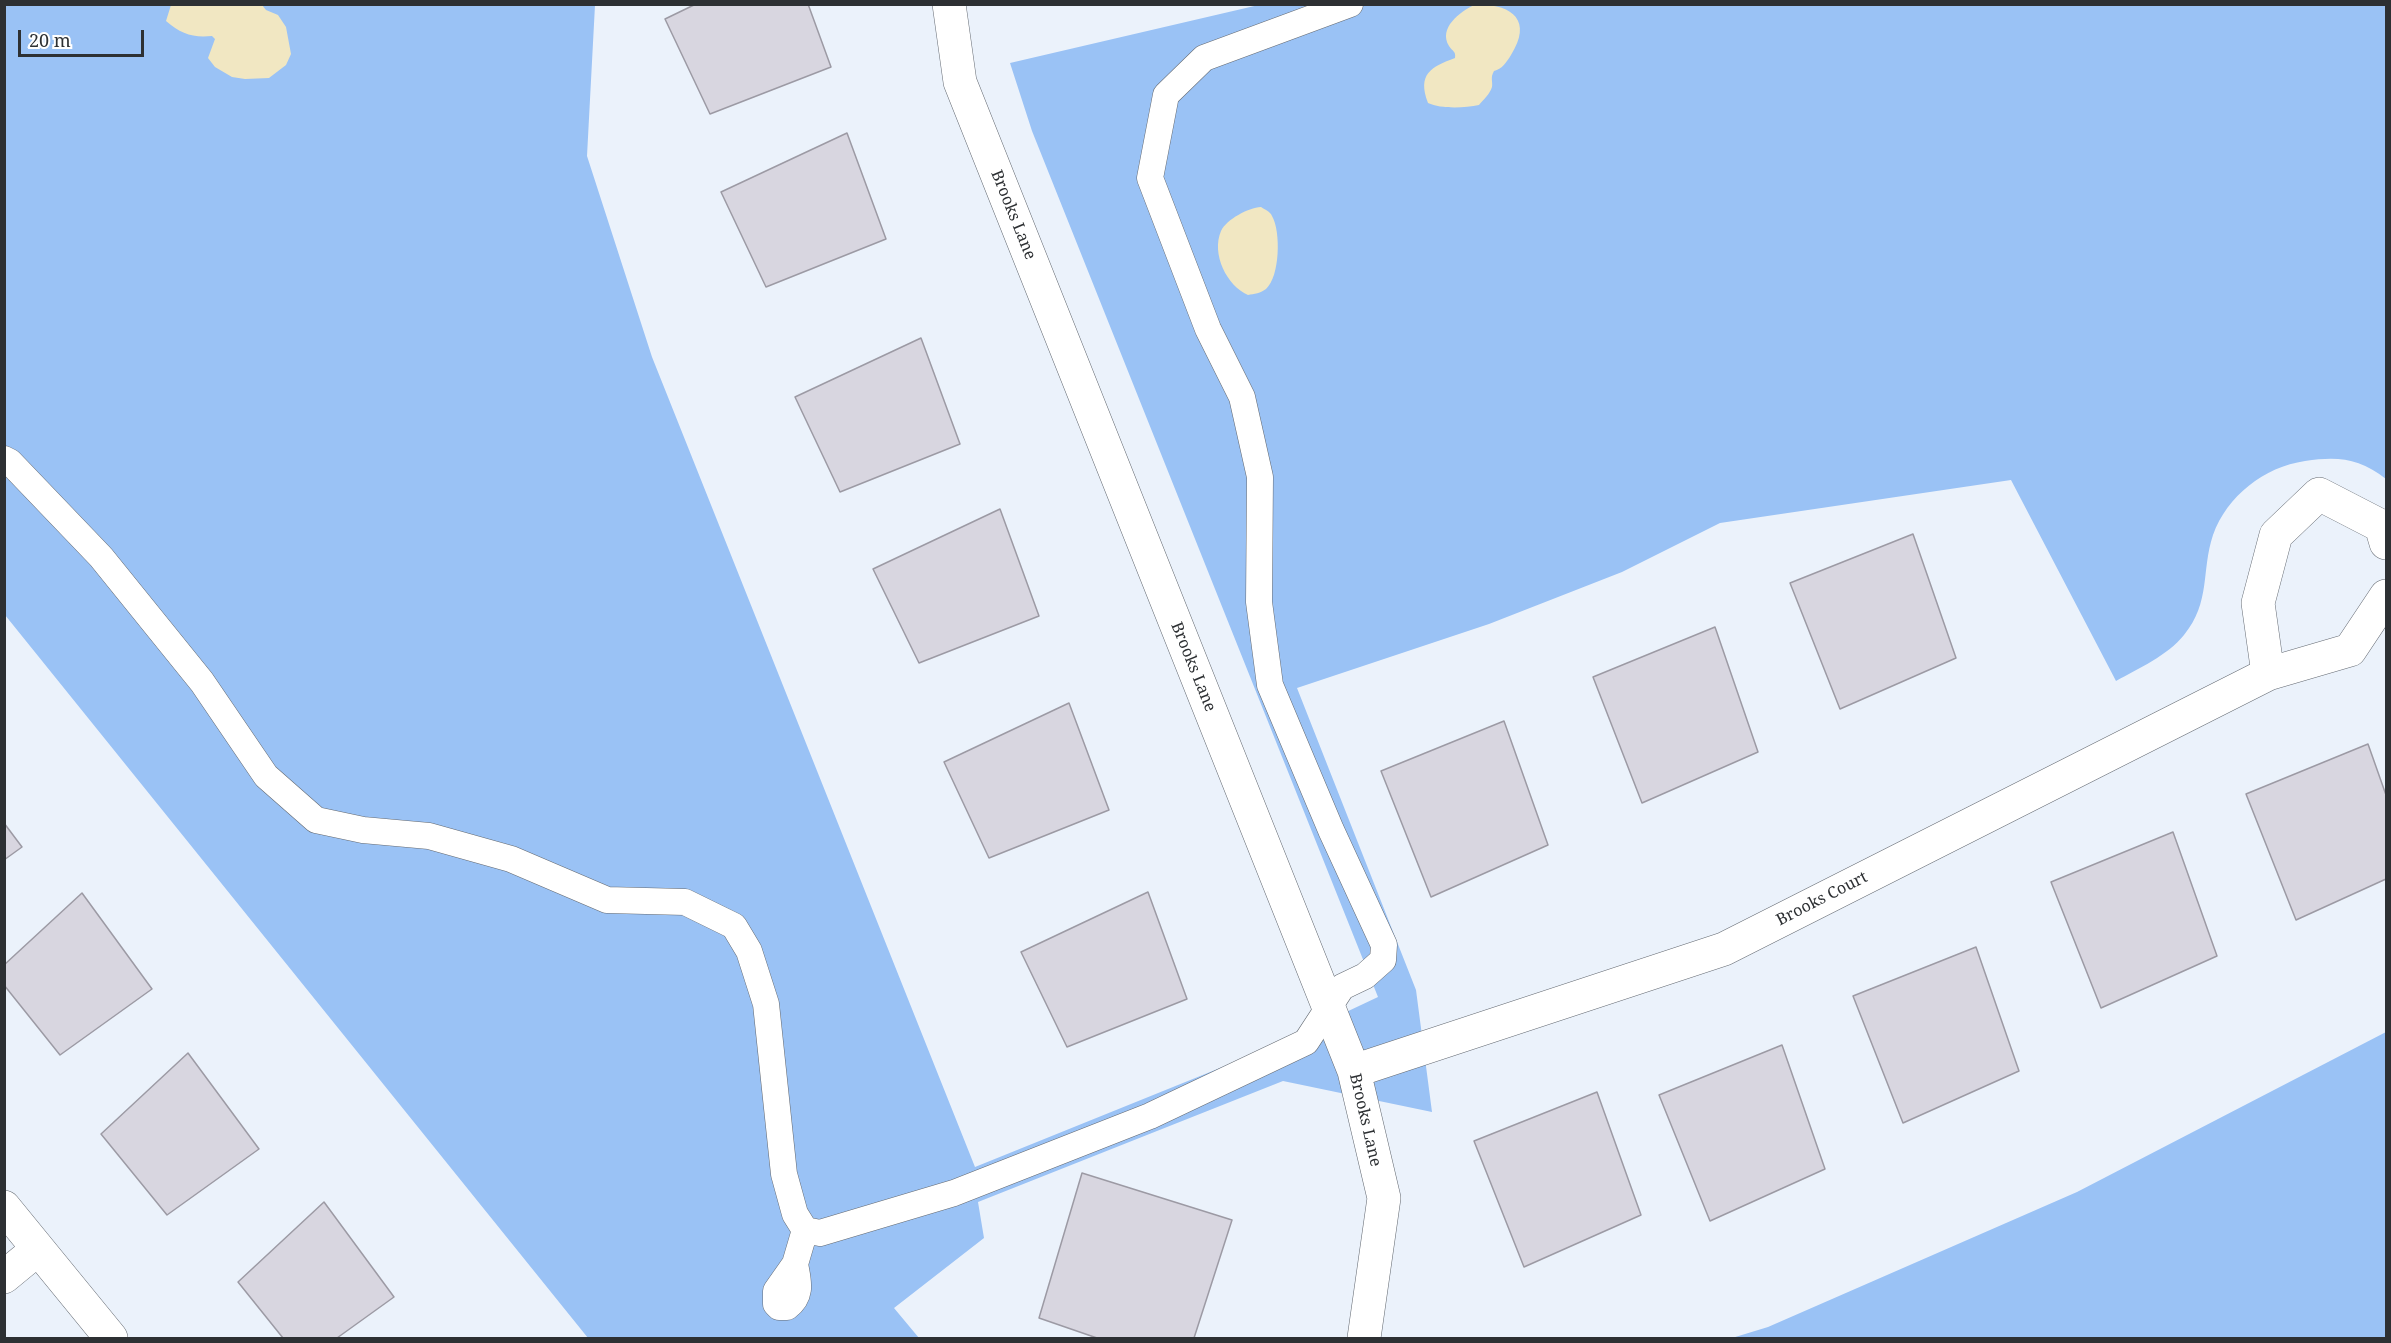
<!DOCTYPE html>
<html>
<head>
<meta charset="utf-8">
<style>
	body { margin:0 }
	#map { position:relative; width:2391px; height:1343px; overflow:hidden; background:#ebf2fb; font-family:"Noto Serif",serif }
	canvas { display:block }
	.frame { position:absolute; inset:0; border:6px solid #2d3033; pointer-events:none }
	.scale { position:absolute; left:18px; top:30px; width:126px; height:27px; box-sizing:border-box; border:3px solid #2d3033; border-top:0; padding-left:8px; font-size:18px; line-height:21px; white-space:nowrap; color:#2d3033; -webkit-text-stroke:4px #fff; paint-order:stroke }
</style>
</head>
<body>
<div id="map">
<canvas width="2391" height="1343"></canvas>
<div class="frame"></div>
<div class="scale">20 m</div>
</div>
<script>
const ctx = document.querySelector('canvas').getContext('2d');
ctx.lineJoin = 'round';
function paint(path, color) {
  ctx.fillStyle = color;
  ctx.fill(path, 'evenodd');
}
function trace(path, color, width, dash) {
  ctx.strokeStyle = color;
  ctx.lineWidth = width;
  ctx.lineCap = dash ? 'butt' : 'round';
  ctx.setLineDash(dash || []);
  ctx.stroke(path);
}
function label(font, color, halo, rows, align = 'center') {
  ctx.font = font + ' "Noto Serif",serif';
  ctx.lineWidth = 4.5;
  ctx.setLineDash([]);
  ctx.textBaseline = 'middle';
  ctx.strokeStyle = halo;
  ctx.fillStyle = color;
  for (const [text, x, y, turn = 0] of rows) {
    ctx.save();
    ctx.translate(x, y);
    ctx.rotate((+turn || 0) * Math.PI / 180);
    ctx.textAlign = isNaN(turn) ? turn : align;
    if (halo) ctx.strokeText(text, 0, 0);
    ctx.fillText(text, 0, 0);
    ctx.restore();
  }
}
const green = new Path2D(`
	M1263,4L2386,5V479C2359,458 2338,456 2305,461C2264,467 2227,496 2213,535C2201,571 2211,602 2184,635C2167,656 2139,668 2116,681L2011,480L1720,523L1622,572L1489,624L1297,688L1416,990L1432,1112L1283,1081L978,1202L984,1238L894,1308L919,1338H588L5,615L4,5H595L587,156L652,357L975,1167L1272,1047L1378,997L1032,131L1010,63Z
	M2386,1032V1338H1732L1768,1327L2077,1192Z`);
const sand = new Path2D(`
	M171,5H262L266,10L278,15L286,27L291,54L286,65L269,78L245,79L232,77L215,67L208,58L215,39L212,36C193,38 181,34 166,21Z
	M1474,5C1510,3 1534,19 1511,55C1506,63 1502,69 1494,71C1490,78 1493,81 1492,87C1490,94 1483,100 1479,105C1464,108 1441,109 1428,103C1417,74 1431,67 1455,58C1456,51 1453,52 1449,46C1438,28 1460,12 1474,5Z
	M1261,207C1265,210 1270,211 1272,216C1281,231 1280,277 1266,289C1261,293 1254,294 1248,295C1227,286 1211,254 1221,231C1227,219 1248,208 1261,207Z`);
const building = new Path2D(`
	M696,4H808L831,67L710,114L665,19Z
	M847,133L886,239L766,287L721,192Z
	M921,338L960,444L840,492L795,397Z
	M1000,509L1039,616L919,663L873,569Z
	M1913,534L1956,658L1840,709L1790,583Z
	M1715,627L1758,752L1642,803L1593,677Z
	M1069,703L1109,810L989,858L944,762Z
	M1504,721L1548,845L1431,897L1381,771Z
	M2368,744L2386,795V879L2296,920L2246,794Z
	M4,823L22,847L4,860Z
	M2173,832L2217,956L2101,1008L2051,882Z
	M1148,892L1187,999L1067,1047L1021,952Z
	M82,893L152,989L60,1055L4,985V965Z
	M1976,947L2019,1071L1903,1123L1853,996Z
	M1782,1045L1825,1169L1710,1221L1659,1095Z
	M188,1053L259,1149L167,1215L101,1134Z
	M1597,1092L1641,1215L1524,1267L1474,1141Z
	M1082,1173L1232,1220L1194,1338H1097L1039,1318Z
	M324,1202L394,1297L337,1338H283L238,1282Z`);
const service = new Path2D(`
	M4,459L10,462L101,557L202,682L266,776L316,820L363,830L429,836L511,859L607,900L685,902L734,926L749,951L766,1004L784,1174L795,1214L805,1230L820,1233L954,1193L1150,1116L1306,1042L1342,987L1365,976L1383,960L1384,945L1331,830L1270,685L1259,602L1260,477L1242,397L1208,329L1150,178L1166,95L1204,58L1350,4
	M795,1264C798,1281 803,1295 787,1307H779L776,1304V1291L795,1264L805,1230`);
const minor = new Path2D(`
	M949,4L960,82L1354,1071L1384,1198L1364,1338
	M2268,674L2258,603L2276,535L2319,494L2381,526L2386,543
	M1354,1071L1724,949L2268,674L2350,650L2386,596
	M4,1207L111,1338
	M4,1277L38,1249`);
const streetNames = [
	["Brooks Lane",1013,215,68],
	["Brooks Lane",1193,667,68],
	["Brooks Court",1822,899,-27],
	["Brooks Lane",1365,1120,77]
];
paint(green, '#9ac2f5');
paint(sand, '#f1e7c2');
paint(building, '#d8d6e0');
trace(building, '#9c9aa4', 1.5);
trace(service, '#646a72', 27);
trace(minor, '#646a72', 34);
trace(service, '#fff', 26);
trace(minor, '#fff', 33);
label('16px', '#2d3033', '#fff', streetNames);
</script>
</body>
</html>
